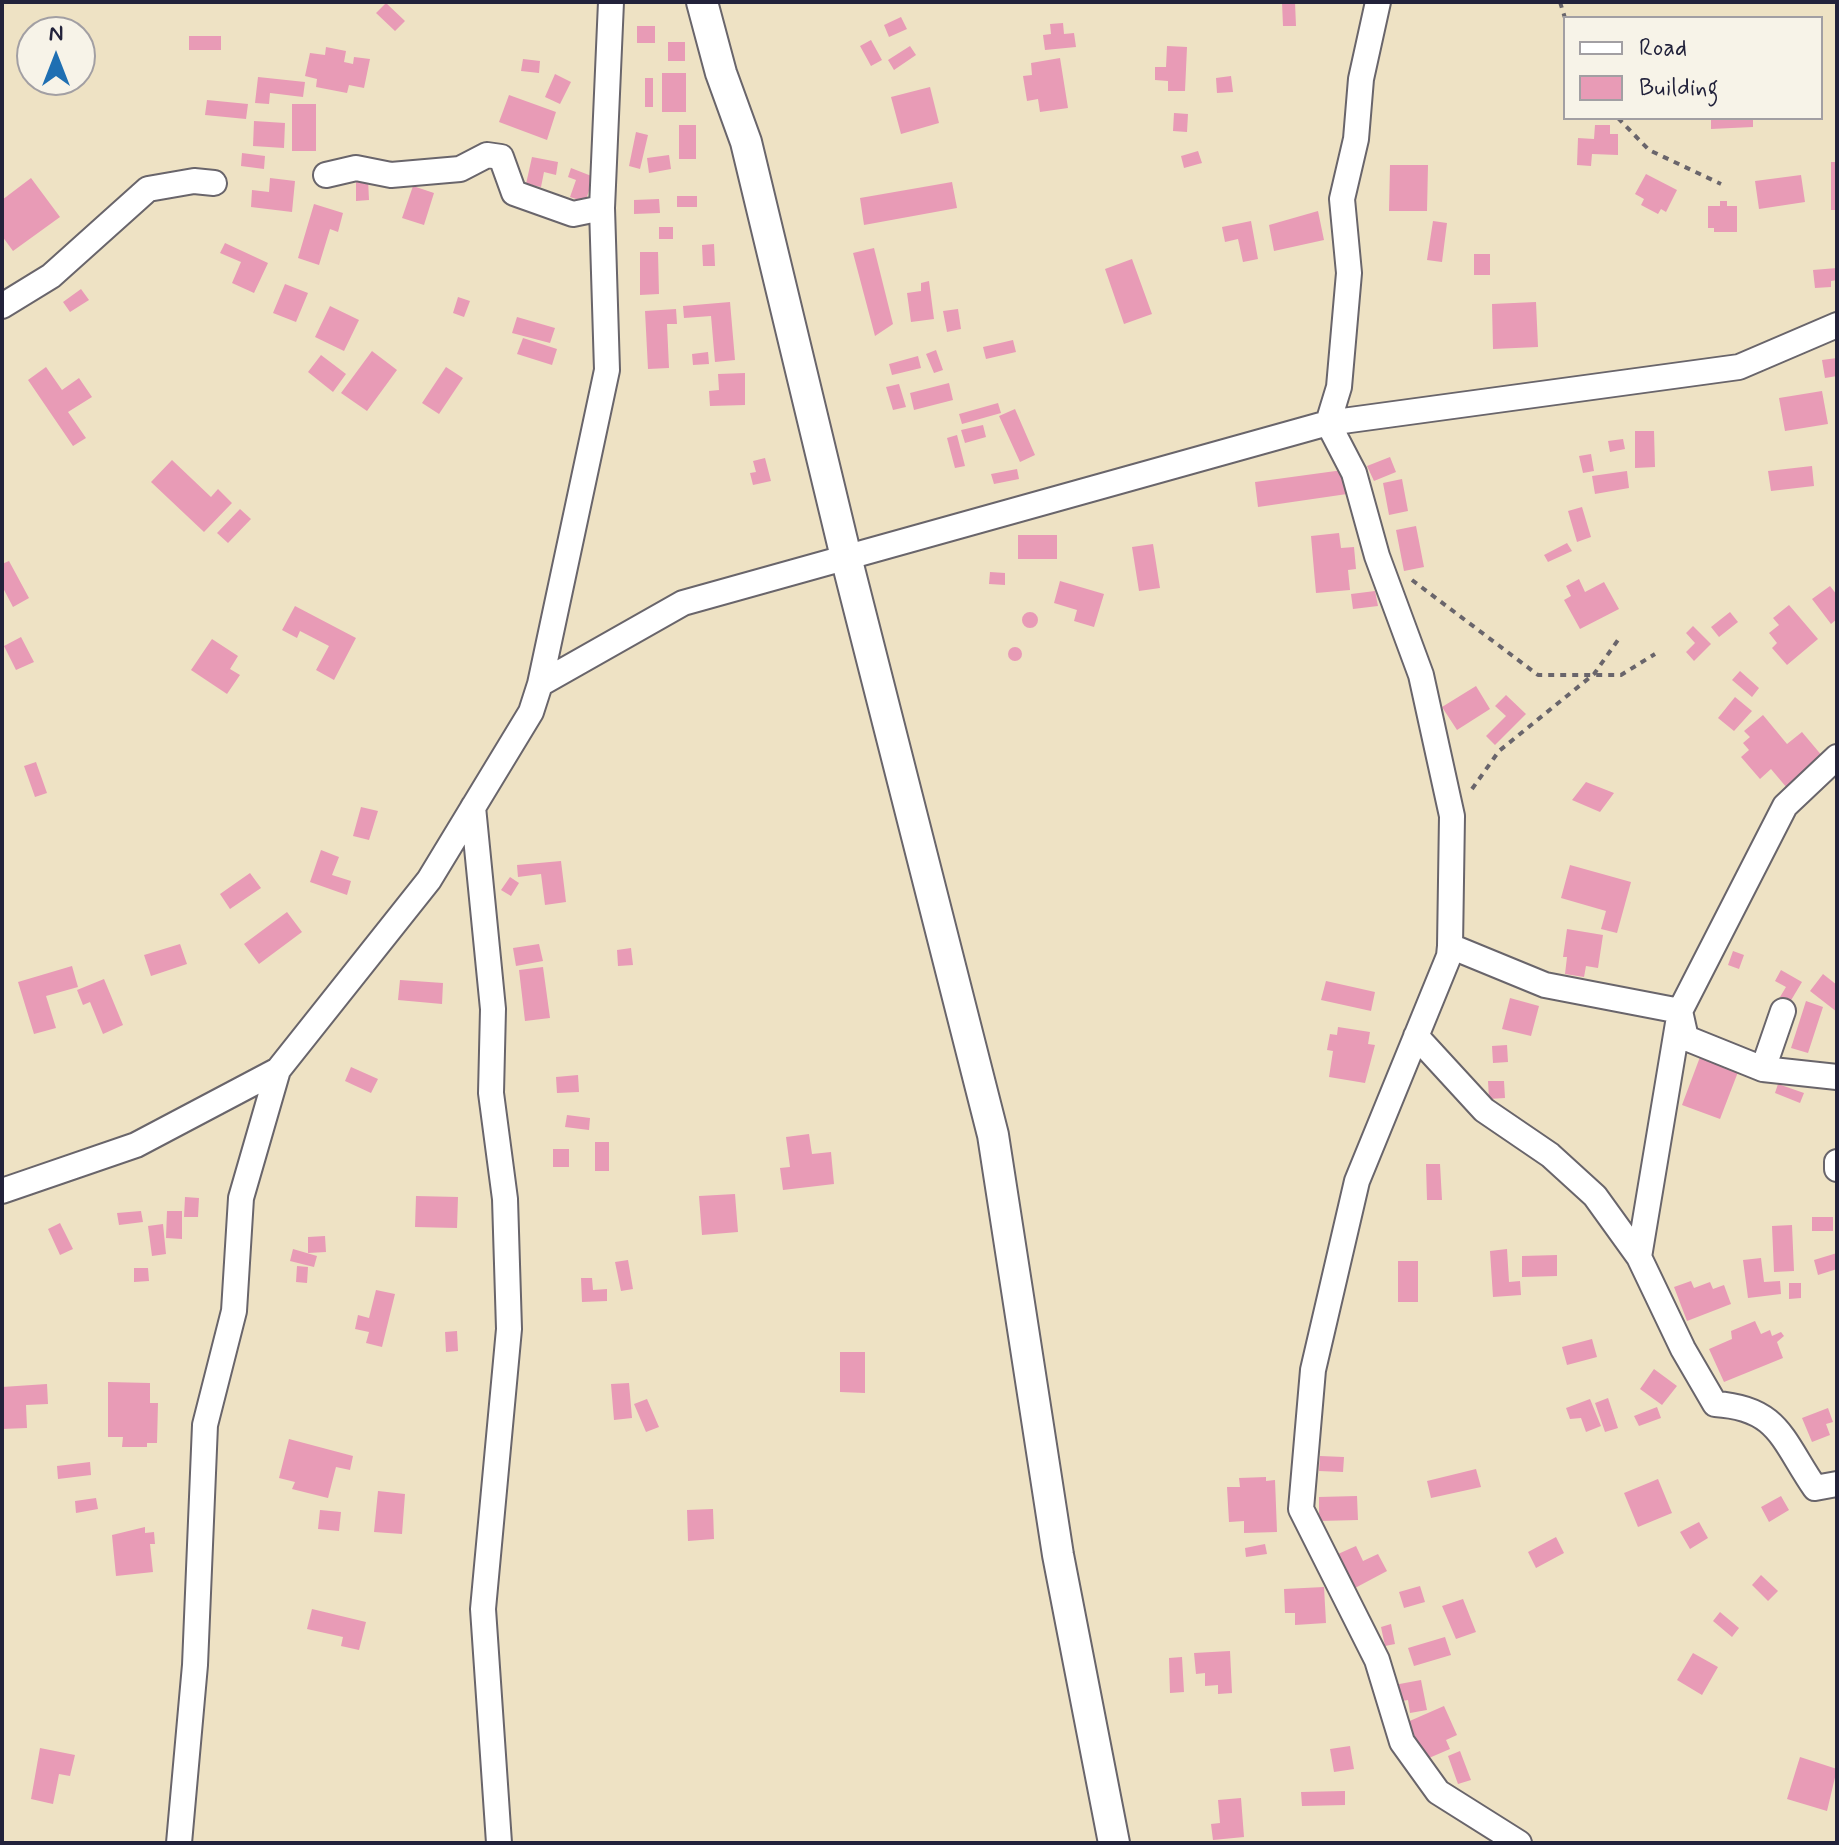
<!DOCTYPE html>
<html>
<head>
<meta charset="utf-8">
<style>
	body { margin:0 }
	#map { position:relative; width:1839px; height:1845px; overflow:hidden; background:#eee2c4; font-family:Mynerve,sans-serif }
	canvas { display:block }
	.frame { position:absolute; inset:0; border:4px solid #22223b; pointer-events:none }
	.legend { position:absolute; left:1563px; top:16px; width:260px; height:104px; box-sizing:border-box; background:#f7f3e8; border:2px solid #a29fa3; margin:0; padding:10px 14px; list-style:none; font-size:24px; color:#22223b }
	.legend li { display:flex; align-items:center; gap:16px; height:40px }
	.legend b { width:40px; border:2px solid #a29fa3 }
	.north { position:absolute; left:16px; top:16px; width:80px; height:80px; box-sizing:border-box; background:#f7f3e8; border:2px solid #a29fa3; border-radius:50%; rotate:0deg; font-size:22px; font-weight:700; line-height:32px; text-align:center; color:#22223b }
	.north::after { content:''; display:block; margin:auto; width:28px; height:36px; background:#1f6fb2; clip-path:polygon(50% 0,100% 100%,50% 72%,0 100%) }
</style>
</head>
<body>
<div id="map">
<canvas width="1839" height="1845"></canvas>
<div class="frame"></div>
<ul class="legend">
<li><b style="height:10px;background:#fff"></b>Road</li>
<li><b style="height:22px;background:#e89bb6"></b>Building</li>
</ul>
<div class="north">N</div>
</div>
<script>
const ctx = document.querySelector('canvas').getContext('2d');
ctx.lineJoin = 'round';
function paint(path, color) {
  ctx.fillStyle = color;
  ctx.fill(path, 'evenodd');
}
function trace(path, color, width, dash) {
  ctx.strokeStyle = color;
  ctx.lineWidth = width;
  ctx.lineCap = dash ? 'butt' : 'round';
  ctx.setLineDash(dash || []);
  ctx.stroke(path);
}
const building = new Path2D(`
	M1282,2H1295L1296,26H1283Z
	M386,3L405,21L395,31L376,13Z
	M901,17L907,29L889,37L884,25Z
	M1063,23L1064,34L1074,33L1076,47L1045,50L1043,35L1051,34L1050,24Z
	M637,26H655V43H637Z
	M189,36H221V50H189Z
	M871,40L882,60L871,66L860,46Z
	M668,42H685V61H668Z
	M910,46L916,55L894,70L888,60Z
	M1167,46L1187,47L1185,91H1168V81L1155,80V67H1166Z
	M326,47L346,51L344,62L353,64L354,57L370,59L364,88L349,85L347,93L316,87L317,79L305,76L310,53L325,55Z
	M1060,58L1068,108L1040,112L1038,99L1027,101L1023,76L1032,75L1031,63Z
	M523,59L540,61L539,73L521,71Z
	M662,73H686V112H662Z
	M555,74L571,82L560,104L545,97Z
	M1231,76L1233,92L1217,93L1216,78Z
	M258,77L305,82L303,97L270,93L269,104L255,103Z
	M645,78H653V107H645Z
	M930,87L939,123L901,134L891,97Z
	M509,95L556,112L547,140L499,122Z
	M207,100L248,104L246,119L205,115Z
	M292,104H316V151H292Z
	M1174,113L1188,114L1187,132L1173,131Z
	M1711,118H1753V127L1711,129Z
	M254,121L285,123L284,148L253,146Z
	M679,125H696V159H679Z
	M1595,125H1610V134H1618V155L1592,154L1591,166L1577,165L1578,138L1594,139Z
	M636,132L648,135L640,169L629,166Z
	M1198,151L1202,163L1184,168L1181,156Z
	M242,153L265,156L264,169L241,166Z
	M669,155L671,169L649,173L647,158Z
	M532,157L558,162L556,175L544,172L541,187L526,184Z
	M1831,162H1837V210H1831Z
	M1390,165H1428L1427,211H1389Z
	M571,168L594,177L585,202L570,197L576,180L568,177Z
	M1646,174L1677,190L1666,212L1661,209L1658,214L1641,205L1644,199L1635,194Z
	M1801,175L1805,202L1759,209L1755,181Z
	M31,178L60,217L13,251L2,236V200Z
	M270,178L295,181L292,212L251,207L252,190L269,192Z
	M356,179H368L369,200L356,201Z
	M952,182L957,208L864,225L860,198Z
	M413,186L434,193L424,225L402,218Z
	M677,196H697V207H677Z
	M659,199L660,213L634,214V200Z
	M1720,201H1727V206H1737V232H1714V228H1708V206H1720Z
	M314,204L343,213L338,232L330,229L319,265L298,258Z
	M1318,211L1324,240L1274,251L1269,225Z
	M1251,221L1258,259L1243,262L1238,239L1225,242L1222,227Z
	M1433,221L1447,223L1442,262L1427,260Z
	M659,227H673V239H659Z
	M225,243L268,263L254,293L232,283L241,262L220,253Z
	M714,244L715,266H703L702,245Z
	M874,248L893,324L875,336L853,253Z
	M640,252H658L659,294L640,295Z
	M1474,254H1490V275H1474Z
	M1132,259L1152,314L1124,324L1105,269Z
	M1837,268V280L1831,281V287L1815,288L1813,270Z
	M929,281L934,319L911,322L907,293L921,291V283Z
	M285,284L308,293L296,322L273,313Z
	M81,289L89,300L70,312L63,302Z
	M458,297L470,301L464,317L453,313Z
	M730,302L735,360L715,362L711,316L684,318L683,306Z
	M1536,302L1538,347L1493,349L1492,304Z
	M330,306L359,320L344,351L315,337Z
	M676,309L677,324H667L669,368L648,369L645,311Z
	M958,309L961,329L947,332L943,311Z
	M517,317L555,328L550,343L512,333Z
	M523,338L557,349L552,365L517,354Z
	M1013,340L1016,352L986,359L983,347Z
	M936,350L943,370L934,373L926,354Z
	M372,351L397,370L367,411L341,393Z
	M708,352L709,364L693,365L692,354Z
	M321,355L346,374L333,392L308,372Z
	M918,356L921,368L892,375L889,364Z
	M1837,358V376L1825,378L1822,360Z
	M46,367L62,390L79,378L92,397L68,412L86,438L73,446L28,380Z
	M446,367L463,378L439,414L422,403Z
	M745,373V405L710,406L709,391L719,390L718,374Z
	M949,383L953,400L914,410L910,393Z
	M899,384L906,407L893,410L886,387Z
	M1822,391L1828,424L1785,431L1779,398Z
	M998,403L1001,413L962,424L959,414Z
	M1015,409L1035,455L1020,462L999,416Z
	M983,425L986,437L965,443L961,430Z
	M1635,431H1654L1655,467L1635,468Z
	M957,435L965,466L955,468L947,438Z
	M1623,439L1625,449L1610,452L1608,441Z
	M1591,454L1594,471L1583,473L1579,456Z
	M1390,457L1396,472L1374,481L1367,466Z
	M765,458L771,481L753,485L750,473L756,472L753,461Z
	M172,460L211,497L218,489L232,503L204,532L151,482Z
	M1812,466L1814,486L1771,491L1768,471Z
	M1017,469L1019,479L994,484L991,474Z
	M1343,470L1347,494L1258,507L1255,482Z
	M1627,471L1629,488L1595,494L1592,476Z
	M1402,479L1408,511L1389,515L1383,483Z
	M1582,507L1591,537L1577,542L1568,511Z
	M240,509L251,519L228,543L217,533Z
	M1416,526L1424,567L1404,571L1396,530Z
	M1339,533L1341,548L1354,547L1356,569L1348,570L1350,590L1316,593L1311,536Z
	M1018,535H1057V559H1018Z
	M1567,543L1572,551L1548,562L1544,555Z
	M1153,544L1160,588L1139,591L1132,547Z
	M9,561L29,598L13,607L2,586V564Z
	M990,572L1005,573V585L989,584Z
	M1579,579L1585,592L1604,582L1619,609L1580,629L1564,600L1571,596L1566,586Z
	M1060,581L1104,594L1094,627L1074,621L1077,610L1054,603Z
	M1830,586L1837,595V619L1831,624L1812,599Z
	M1375,591L1378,606L1353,609L1351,594Z
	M1789,605L1818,639L1787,665L1772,648L1777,643L1769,633L1779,625L1773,618Z
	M295,606L356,638L334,680L316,670L329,646L300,631L297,638L282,630Z
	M1730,612L1738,622L1719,637L1711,627Z
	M1022 620a8 8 0 1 1 16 0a8 8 0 1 1-16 0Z
	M1693,626L1711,644L1694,661L1686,652L1695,643L1686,633Z
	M21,637L34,662L16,670L4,646Z
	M212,639L238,656L230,669L240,675L227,694L191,670Z
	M1008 654a7 7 0 1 1 14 0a7 7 0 1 1-14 0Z
	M1740,671L1759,688L1752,697L1732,680Z
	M1476,686L1490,709L1457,730L1442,707Z
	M1506,695L1526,714L1495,745L1486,736L1506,716L1495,706Z
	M1735,697L1752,711L1734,731L1718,718Z
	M1763,715L1787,744L1802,732L1823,757L1787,788L1771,769L1760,779L1741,757L1749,750L1743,743L1750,737L1744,731Z
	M36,762L47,793L35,797L24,766Z
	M1586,782L1614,793L1600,812L1572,800Z
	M361,807L378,811L369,840L353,836Z
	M321,850L339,857L332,875L351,881L347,895L310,882Z
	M561,861L566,902L545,905L541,874L518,877L517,865Z
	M1570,865L1631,882L1617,933L1601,929L1606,911L1561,898Z
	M250,873L261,888L230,909L220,894Z
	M510,877L519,883L511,896L501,890Z
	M287,912L302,932L259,964L244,944Z
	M1567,929L1603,935L1598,968L1586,966L1584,977L1565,974L1567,957H1563Z
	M180,944L187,964L151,976L144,955Z
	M539,944L543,961L516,966L513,948Z
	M631,948L633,965L618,966L617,950Z
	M1733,951L1744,955L1739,969L1728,965Z
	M72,966L78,987L46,996L56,1028L34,1034L18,982Z
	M543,967L550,1018L525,1021L519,970Z
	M1781,970L1802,982L1790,1002L1780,997L1786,987L1775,981Z
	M1823,974L1837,985V1012L1810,991Z
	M104,979L123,1025L103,1034L90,1002L83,1005L77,990Z
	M400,980L443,983L442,1004L398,1000Z
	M1326,981L1375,992L1371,1011L1321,1000Z
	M1510,998L1539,1006L1531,1036L1502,1029Z
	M1806,1001L1823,1007L1808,1053L1791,1048Z
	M1338,1027L1370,1032L1368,1044L1375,1045L1365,1083L1329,1077L1333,1051L1327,1050L1330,1034L1337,1035Z
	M1507,1045L1508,1062L1493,1063L1492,1046Z
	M1700,1057L1738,1072L1720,1119L1682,1105Z
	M351,1067L378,1079L371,1093L345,1081Z
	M578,1075L579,1092L557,1093L556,1077Z
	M1488,1081H1504L1505,1098L1489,1099Z
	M1778,1084L1804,1093L1800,1103L1775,1093Z
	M567,1115L590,1118L589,1130L565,1127Z
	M809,1134L812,1154L831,1152L834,1184L783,1190L780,1168L790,1167L786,1137Z
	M595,1142H609V1171H595Z
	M553,1149H569V1167H553Z
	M1426,1164H1440L1442,1200H1427Z
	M735,1194L738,1232L702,1235L699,1196Z
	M416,1196L458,1197L457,1228L415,1227Z
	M185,1197L199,1198L198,1217H184Z
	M141,1211L143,1222L119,1225L117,1213Z
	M167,1211H182V1239L166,1238Z
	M1812,1217H1833V1231H1812Z
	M60,1223L73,1249L60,1255L48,1229Z
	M163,1224L166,1254L152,1256L148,1226Z
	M1792,1225L1794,1271L1774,1272L1772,1226Z
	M325,1236L326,1252L308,1253V1237Z
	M293,1249L317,1256L314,1267L290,1261Z
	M1507,1249L1509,1282L1520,1281L1521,1295L1493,1297L1490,1251Z
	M1837,1253V1269L1818,1275L1814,1260Z
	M1557,1255V1276L1522,1277V1256Z
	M1761,1258L1764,1282L1780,1281L1781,1294L1748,1298L1743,1260Z
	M628,1260L633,1289L621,1291L615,1262Z
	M1398,1261H1418V1302H1398Z
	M297,1266L308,1267L307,1283L296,1282Z
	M134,1268H148L149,1281L134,1282Z
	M581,1278H592L593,1290L607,1289V1301L582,1302Z
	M1691,1281L1694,1288L1710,1282L1713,1289L1724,1285L1731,1304L1687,1321L1674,1287Z
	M1789,1283H1801V1298L1789,1299Z
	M376,1290L395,1294L382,1347L366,1343L369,1332L355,1329L358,1315L369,1318Z
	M1755,1321L1761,1334L1770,1330L1772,1336L1781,1332L1784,1336L1777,1342L1783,1358L1724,1382L1709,1349L1732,1339L1731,1331Z
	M457,1331L458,1351L446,1352L445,1332Z
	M1592,1339L1597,1357L1567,1365L1562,1347Z
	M840,1352H865V1393L840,1392Z
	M1654,1369L1677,1386L1662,1405L1640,1389Z
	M108,1382L150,1383V1403H158L157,1443H147V1447H122L123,1437H108Z
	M629,1383L632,1418L614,1420L611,1384Z
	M47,1384L48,1404L26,1405L27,1428L2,1429V1387Z
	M1608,1398L1618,1428L1605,1432L1595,1403Z
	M647,1399L659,1427L646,1432L634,1404Z
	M1590,1399L1601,1426L1586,1432L1581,1418L1570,1419L1566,1408Z
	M1657,1407L1661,1418L1639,1426L1634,1416Z
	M1828,1408L1833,1422L1826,1424L1830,1435L1812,1442L1802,1418Z
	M289,1439L353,1456L350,1470L336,1467L328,1498L292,1489L295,1482L279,1478Z
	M1320,1456L1344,1457L1343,1472L1319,1471Z
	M90,1462L91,1475L58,1479L57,1466Z
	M1476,1469L1481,1487L1431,1498L1427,1481Z
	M1266,1477V1481L1275,1480L1277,1532L1244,1533V1521L1229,1522L1227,1487H1240L1239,1478Z
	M1658,1479L1672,1513L1638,1527L1624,1493Z
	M378,1491L405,1494L402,1534L374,1532Z
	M1357,1496L1358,1520L1319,1521V1497Z
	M1781,1496L1789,1510L1769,1522L1761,1507Z
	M96,1498L98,1509L76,1513L75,1501Z
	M713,1509L714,1539L688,1541L687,1510Z
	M320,1510L341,1512L339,1531L318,1529Z
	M1699,1522L1708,1538L1690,1549L1680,1532Z
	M145,1527V1533L154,1532L155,1544H150L153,1572L116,1576L112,1535Z
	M1556,1537L1564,1553L1536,1568L1528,1552Z
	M1265,1544L1267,1554L1246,1557L1245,1548Z
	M1356,1546L1363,1561L1378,1554L1387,1571L1355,1588L1338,1554Z
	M1761,1575L1778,1591L1768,1601L1752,1585Z
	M1420,1586L1425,1602L1404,1608L1399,1592Z
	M1324,1587L1326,1623L1295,1625V1613H1285L1284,1589Z
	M1463,1599L1476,1632L1456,1639L1442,1606Z
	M312,1609L366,1622L359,1650L341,1646L343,1637L307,1629Z
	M1720,1612L1739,1628L1732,1637L1713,1621Z
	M1391,1624L1395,1644L1385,1646L1381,1627Z
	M1445,1637L1451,1655L1414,1666L1408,1648Z
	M1230,1651L1232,1693L1218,1694V1685L1205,1686V1673L1196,1674L1194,1653Z
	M1693,1653L1718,1667L1702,1695L1677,1680Z
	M1182,1657L1184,1692L1170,1693L1169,1658Z
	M1421,1680L1427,1710L1410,1713L1408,1700L1397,1702L1394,1685Z
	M1444,1706L1457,1735L1446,1740L1450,1749L1422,1761L1405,1723Z
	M1350,1746L1354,1769L1334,1772L1330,1749Z
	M40,1748L75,1755L70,1776L59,1774L53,1804L31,1799Z
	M1460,1751L1471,1780L1458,1784L1448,1756Z
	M1800,1757L1837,1769L1827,1811L1787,1799Z
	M1345,1791V1805L1302,1806L1301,1792Z
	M1241,1798L1244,1837L1213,1840L1211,1824L1220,1823L1218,1800Z`);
const path = new Path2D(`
	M1560,2L1565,18
	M1618,118L1649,150L1721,184
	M1412,580L1538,675H1621L1655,654
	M1472,789L1499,751L1594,674L1618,640`);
const minor = new Path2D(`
	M1378,2L1361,79L1356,139L1342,199L1349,273L1339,387L1328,423L1354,473L1377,556L1421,675L1452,816L1450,946L1449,956L1357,1181L1313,1370L1301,1509L1377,1660L1402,1742L1438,1792L1519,1843
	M326,175L356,168L391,175L460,169L487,155L501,157L514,193L573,214L602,208
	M2,306L51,276L148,189L194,181L214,183
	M540,684L683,603L1328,423L1739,367L1837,325
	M473,807L493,1009L491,1093L505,1199L509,1329L483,1609L499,1843
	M1450,946L1545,985L1680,1011L1686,1038L1763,1069L1783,1011
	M1416,1036L1484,1110L1550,1155L1595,1196L1639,1257L1683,1349L1715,1404C1779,1408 1782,1440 1815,1488L1837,1484
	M1763,1069L1837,1077
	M1837,1162V1169
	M2,1191L136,1145L278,1070
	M1639,1257L1680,1011L1785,806L1837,757
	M179,1843L195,1665L205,1425L234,1311L241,1198L278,1070L429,880L531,712L540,684L607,370L602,208L611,2`);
const tertiary = new Path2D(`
	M702,2L721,73L746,142L846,557L993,1135L1058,1555L1114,1843`);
paint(building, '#e89bb6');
trace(minor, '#69656b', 28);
trace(tertiary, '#69656b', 34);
trace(path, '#69656b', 4, [6, 6]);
trace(minor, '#fff', 24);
trace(tertiary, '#fff', 30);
</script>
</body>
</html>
